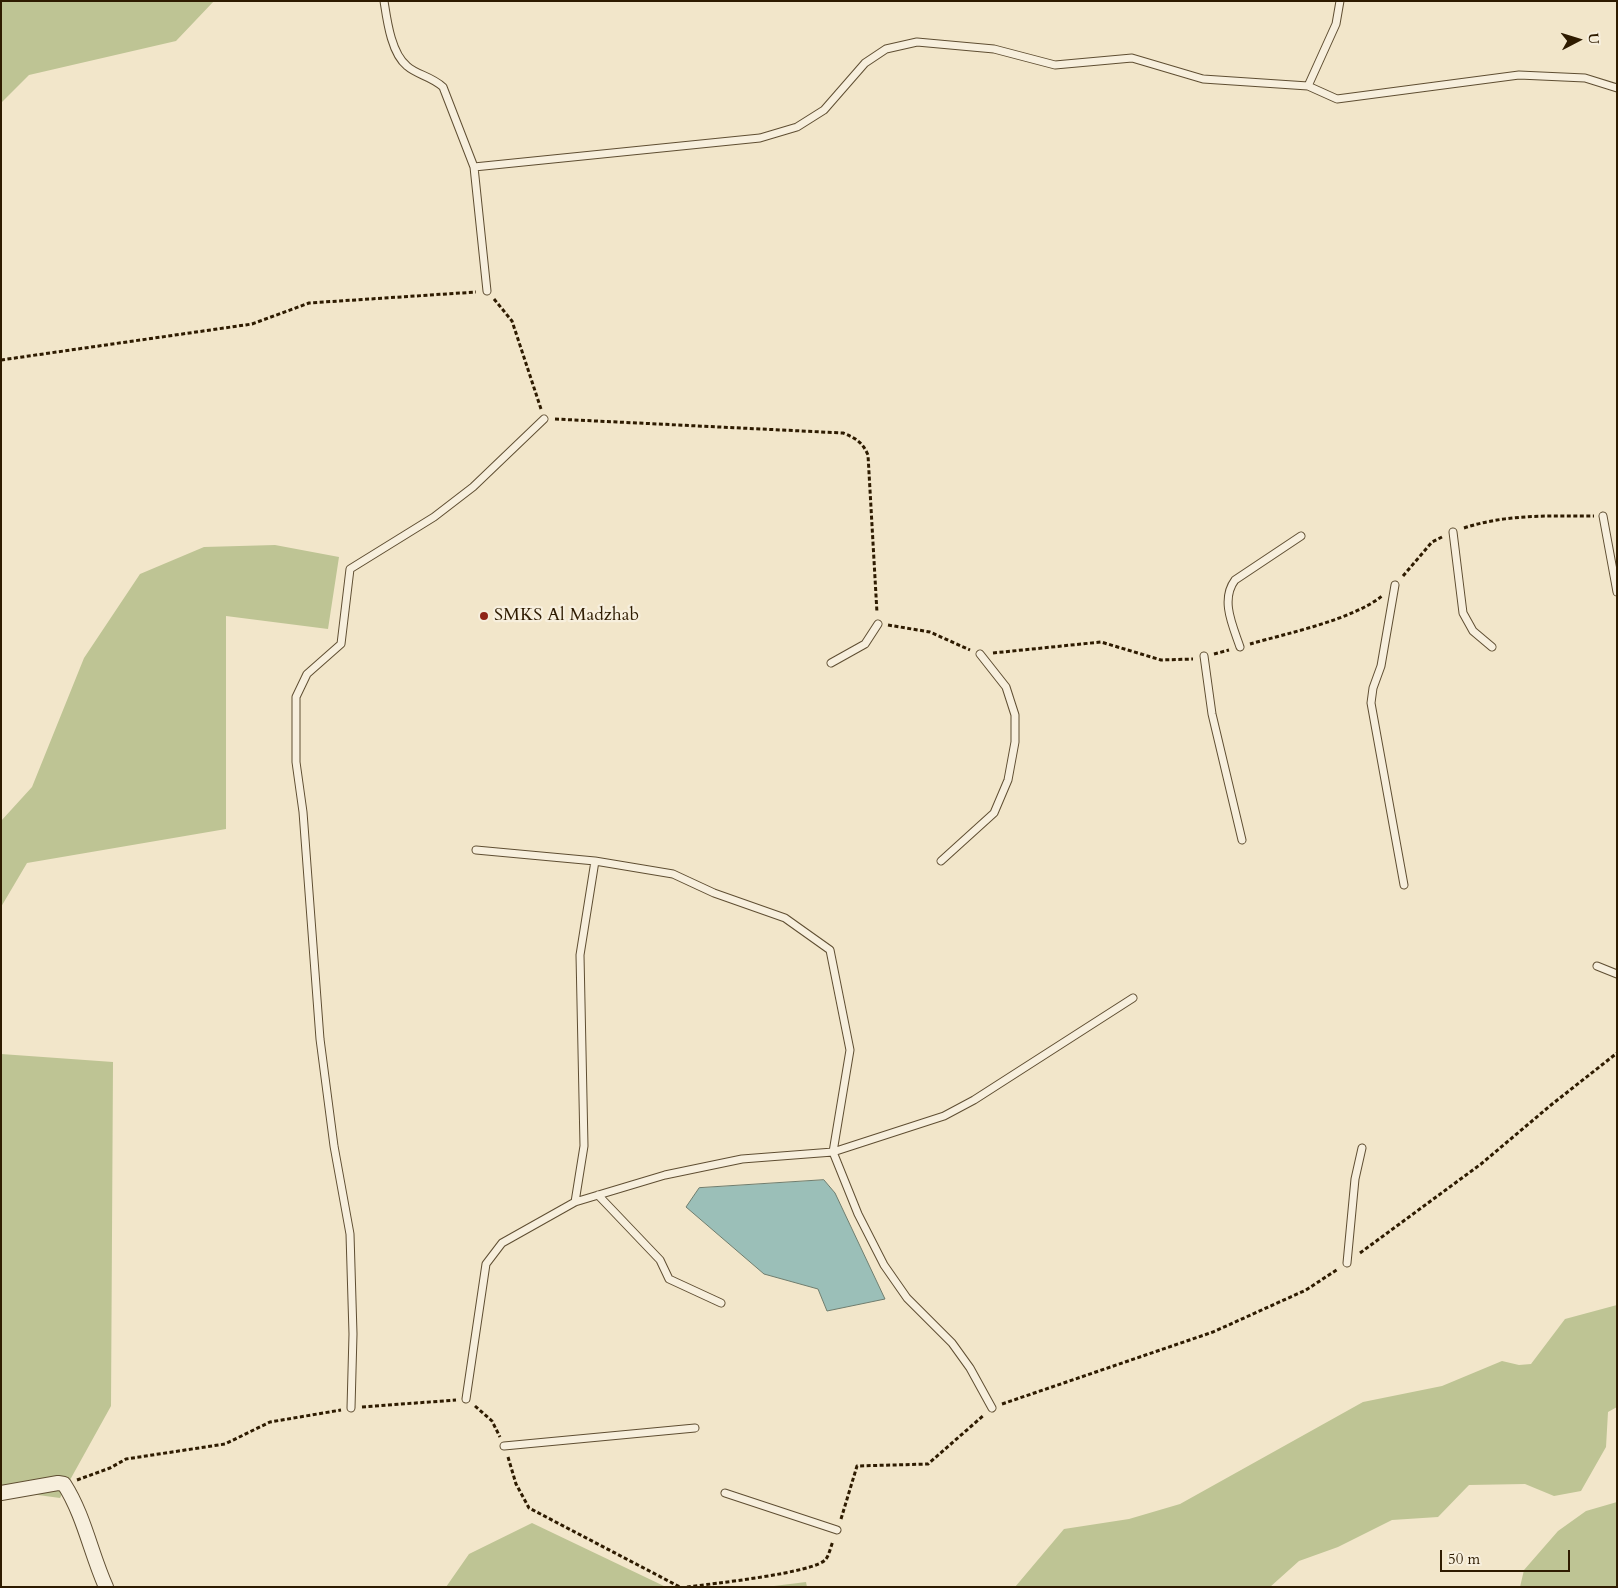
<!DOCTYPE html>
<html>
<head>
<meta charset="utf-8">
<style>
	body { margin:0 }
	#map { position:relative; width:1618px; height:1588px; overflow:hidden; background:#f2e6ca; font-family:Cardo,serif }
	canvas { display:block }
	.frame { position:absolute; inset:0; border:2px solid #2e1b00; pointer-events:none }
	.north { position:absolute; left:1553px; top:15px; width:50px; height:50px; -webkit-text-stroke:4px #f7efdd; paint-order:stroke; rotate:85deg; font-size:14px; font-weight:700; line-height:20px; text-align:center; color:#2e1b00 }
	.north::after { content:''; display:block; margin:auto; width:18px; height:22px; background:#2e1b00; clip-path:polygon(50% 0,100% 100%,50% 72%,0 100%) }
	.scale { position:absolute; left:1440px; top:1550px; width:130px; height:22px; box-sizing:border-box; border:2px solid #2e1b00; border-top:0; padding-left:6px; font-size:15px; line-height:18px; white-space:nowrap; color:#2e1b00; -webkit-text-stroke:4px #f7efdd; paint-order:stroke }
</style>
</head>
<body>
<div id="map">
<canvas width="1618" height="1588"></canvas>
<div class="frame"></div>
<div class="north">U</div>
<div class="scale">50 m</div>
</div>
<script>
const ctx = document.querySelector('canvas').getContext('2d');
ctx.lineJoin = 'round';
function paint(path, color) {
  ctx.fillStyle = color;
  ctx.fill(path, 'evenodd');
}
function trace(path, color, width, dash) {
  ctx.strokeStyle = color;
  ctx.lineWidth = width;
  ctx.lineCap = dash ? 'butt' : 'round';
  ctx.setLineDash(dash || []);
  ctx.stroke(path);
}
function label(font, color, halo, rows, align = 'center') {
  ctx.font = font + ' Cardo,serif';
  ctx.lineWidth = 4.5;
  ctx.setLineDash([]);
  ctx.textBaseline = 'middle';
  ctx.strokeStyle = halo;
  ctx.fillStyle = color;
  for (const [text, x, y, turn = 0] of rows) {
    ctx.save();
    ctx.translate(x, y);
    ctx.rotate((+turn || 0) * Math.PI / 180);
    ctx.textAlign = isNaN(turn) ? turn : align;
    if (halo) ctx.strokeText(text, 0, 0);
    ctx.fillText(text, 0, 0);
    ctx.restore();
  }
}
const green = new Path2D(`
	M1,1H214L176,41L29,75L1,103Z
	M275,545L339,557L328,629L226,616V829L27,863L1,907V821L32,787L84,658L140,574L204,547Z
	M1,1054L113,1062L111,1406L60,1498L1,1490Z
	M1617,1305V1407L1608,1412L1606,1447L1581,1491L1554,1496L1525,1484L1469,1485L1438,1517L1392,1520L1338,1547L1299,1561L1270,1587H1015L1064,1529L1129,1519L1180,1504L1363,1402L1442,1386L1502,1361L1519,1365L1531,1364L1565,1319Z
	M1617,1502V1587H1520L1524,1570L1558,1531L1586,1511Z
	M532,1523L666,1587H446L469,1554Z
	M806,1582L807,1587H766Z`);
const water = new Path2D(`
	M824,1180L835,1193L885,1299L827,1311L818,1289L764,1274L686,1207L699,1188Z`);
const path = new Path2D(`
	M494,299L512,321L541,409
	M1,360L252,324L309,303L476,292
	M555,419L843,433C856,438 863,443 868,455L877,613
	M1464,528C1506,514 1550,516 1594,516
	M1403,576L1432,542L1442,537
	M888,625L930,632L970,650
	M1250,644C1288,633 1352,620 1382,596
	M993,653L1101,642L1161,660L1193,659
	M1214,654L1229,650
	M1360,1253L1481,1164L1551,1105L1617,1053
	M1002,1404L1213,1332L1306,1290L1338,1269
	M475,1406L492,1421L500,1437
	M362,1407L456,1400
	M508,1457L516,1484L529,1508L680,1587
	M77,1480L110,1468L126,1459L225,1444L270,1422L341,1410
	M841,1519L857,1466L928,1464L984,1415
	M687,1587C709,1584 816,1573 826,1559C829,1555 831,1546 833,1541`);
const service = new Path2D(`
	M384,1C387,20 391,53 407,66C417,75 431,76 443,87L474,167L487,291
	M1308,86L1336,24L1340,1
	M474,167L760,138L797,127L824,110L865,63L886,49L917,42L994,49L1055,65L1132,58L1203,79L1308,86L1337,99L1519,75L1585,78L1617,88
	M1603,516L1617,592
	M1453,532L1463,613L1473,631L1492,647
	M1395,585L1381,666L1373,688L1371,703L1404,885
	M1240,647C1233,626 1220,600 1235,580L1301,536
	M1204,656L1212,714L1242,840
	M831,663L865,644L878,624
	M476,850L595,861L673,874L714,893L785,918L830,950L850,1050L833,1152L944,1116L974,1100L1133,998
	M941,861L994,813L1008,780L1015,742V715L1006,687L980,654
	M1597,966L1617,974
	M598,1195L660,1260L669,1279L721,1303
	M575,1202L584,1146L580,955L595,861
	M1347,1263L1355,1179L1362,1148
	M466,1399L486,1264L502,1243L575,1202L665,1175L742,1159L833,1152L858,1214L884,1265L907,1298L952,1343L970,1368L992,1408
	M351,1408L353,1334L350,1234L334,1146L320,1039L303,812L296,762V697L307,674L341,644L350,569L434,517L473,487L544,419
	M504,1446L695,1428
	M725,1493L837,1530`);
const minor = new Path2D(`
	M1,1493L58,1483L64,1484C84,1515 91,1554 106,1587`);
const markers = [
	[484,616,5,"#8f2418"]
];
const poiNames = [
	["SMKS Al Madzhab",494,616]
];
paint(green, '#bec494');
paint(water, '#9bbfb8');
trace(water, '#6f7d6e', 1);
trace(service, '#5f4e32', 9);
trace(minor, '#5f4e32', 16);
trace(path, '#2e1b00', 3, [4, 2.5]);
trace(service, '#f7efdd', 7);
trace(minor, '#f7efdd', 14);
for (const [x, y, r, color] of markers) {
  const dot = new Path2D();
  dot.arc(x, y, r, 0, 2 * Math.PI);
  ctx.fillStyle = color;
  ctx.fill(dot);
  trace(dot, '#f7efdd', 2);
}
label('18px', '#2e1b00', '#f7efdd', poiNames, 'left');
</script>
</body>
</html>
